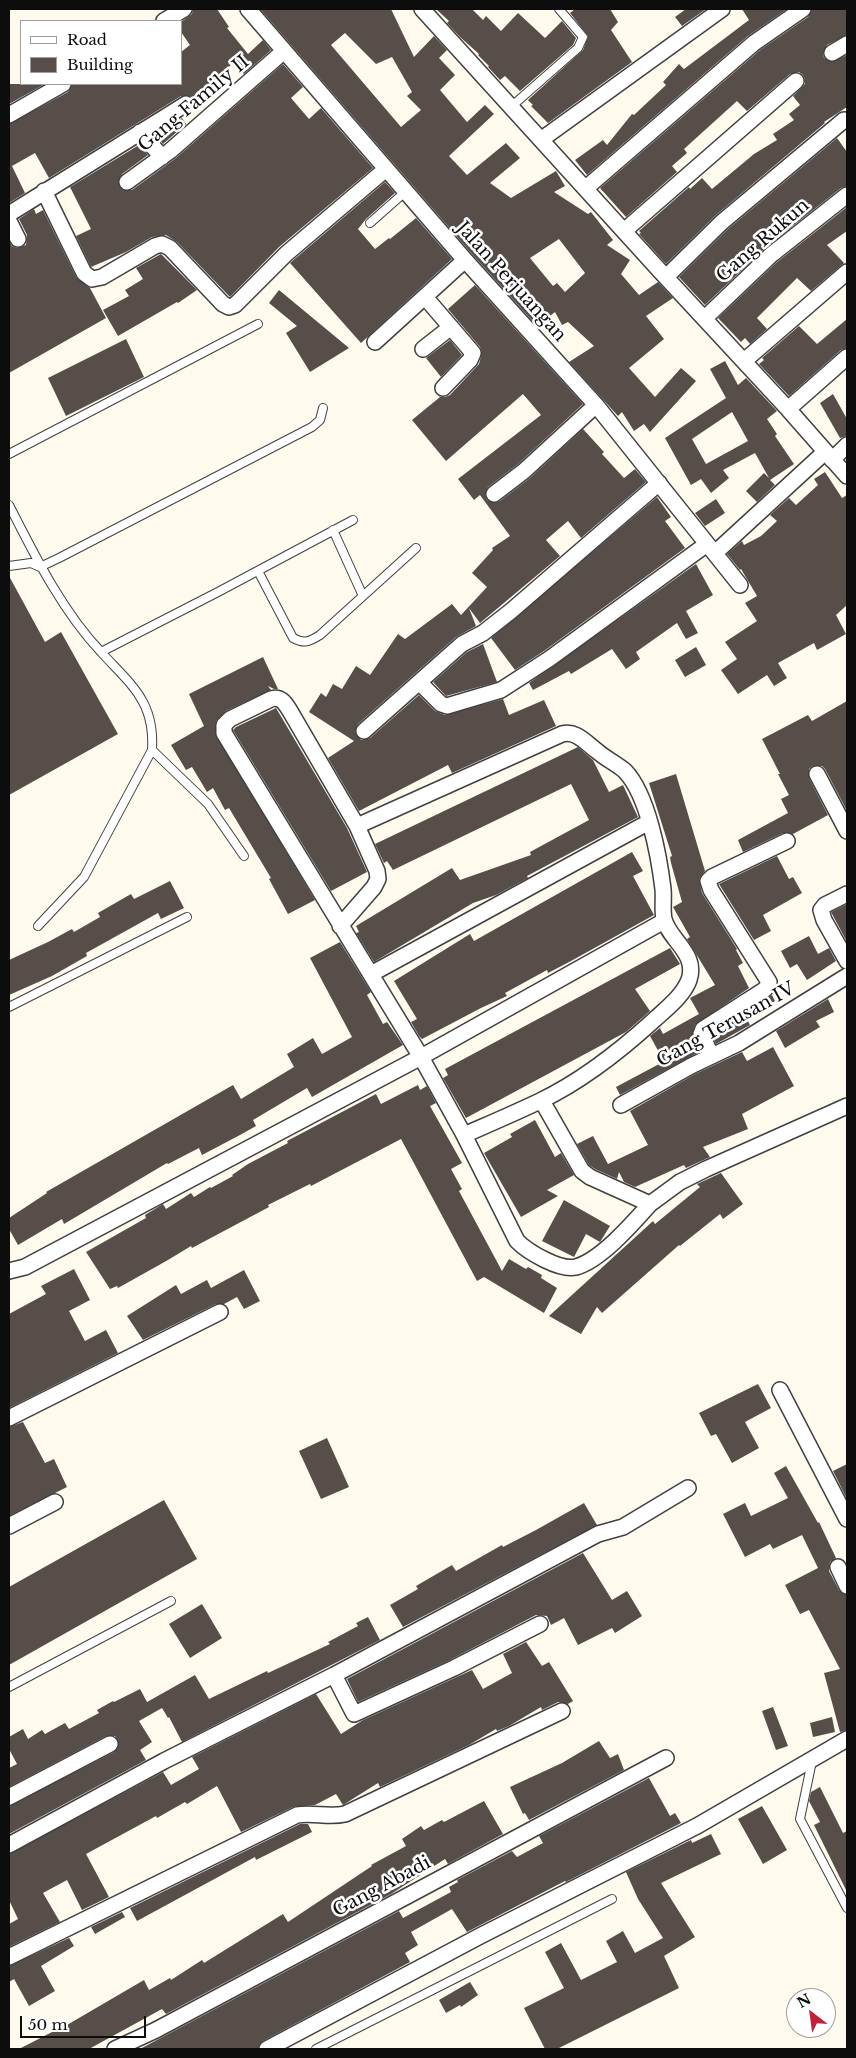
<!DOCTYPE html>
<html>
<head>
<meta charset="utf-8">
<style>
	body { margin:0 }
	#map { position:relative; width:856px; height:2058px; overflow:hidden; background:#fffaee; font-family:"Libre Baskerville",serif }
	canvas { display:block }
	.frame { position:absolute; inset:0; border:10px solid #0d0d0d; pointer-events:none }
	.legend { position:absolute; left:20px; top:20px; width:162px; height:65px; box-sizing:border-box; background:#fff; border:1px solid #9e9e9e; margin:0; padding:6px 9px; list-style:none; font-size:15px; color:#0d0d0d }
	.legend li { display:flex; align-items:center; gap:10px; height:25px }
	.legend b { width:25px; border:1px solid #9e9e9e }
	.north { position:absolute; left:786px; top:1988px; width:50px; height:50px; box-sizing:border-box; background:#fff; border:1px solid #9e9e9e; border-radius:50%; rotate:330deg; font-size:14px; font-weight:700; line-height:20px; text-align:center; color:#0d0d0d }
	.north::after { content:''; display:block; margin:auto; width:18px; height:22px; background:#c41f39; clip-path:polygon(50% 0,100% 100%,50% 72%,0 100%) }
	.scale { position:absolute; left:20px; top:2016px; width:126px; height:22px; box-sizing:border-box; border:2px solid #0d0d0d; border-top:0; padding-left:6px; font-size:15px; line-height:18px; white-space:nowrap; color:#0d0d0d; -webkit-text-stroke:4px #fff; paint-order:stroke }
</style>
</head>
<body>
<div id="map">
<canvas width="856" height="2058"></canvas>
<div class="frame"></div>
<ul class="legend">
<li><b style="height:6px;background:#fff"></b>Road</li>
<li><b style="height:14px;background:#574d49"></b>Building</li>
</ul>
<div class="north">N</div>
<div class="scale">50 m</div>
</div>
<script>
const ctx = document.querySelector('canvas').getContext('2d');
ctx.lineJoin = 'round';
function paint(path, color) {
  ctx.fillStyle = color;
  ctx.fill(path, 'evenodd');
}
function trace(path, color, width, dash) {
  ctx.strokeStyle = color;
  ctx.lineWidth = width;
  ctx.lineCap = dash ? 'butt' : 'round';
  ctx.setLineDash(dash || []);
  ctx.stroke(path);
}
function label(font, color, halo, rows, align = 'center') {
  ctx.font = font + ' "Libre Baskerville",serif';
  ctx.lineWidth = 5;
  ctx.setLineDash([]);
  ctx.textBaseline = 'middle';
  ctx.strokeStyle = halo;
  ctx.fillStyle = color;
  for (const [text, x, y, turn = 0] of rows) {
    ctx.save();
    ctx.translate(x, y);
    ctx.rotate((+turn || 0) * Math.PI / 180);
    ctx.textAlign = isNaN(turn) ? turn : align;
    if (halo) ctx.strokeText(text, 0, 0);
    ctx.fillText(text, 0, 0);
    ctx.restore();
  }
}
const building = new Path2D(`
	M193,9H217L229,27L227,28L248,54L263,40L271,50L244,74L233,63L194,100L190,96H181L49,178L35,153L12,166L25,193L9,203V124L68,92L72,84H181V52L190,45L181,32V22L192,14Z
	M260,9H391L414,57L434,36L447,50L439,58L455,75L440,90L467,122L485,105L494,114L449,156L467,175L506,143L520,158L490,183L511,198L556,171L565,186L554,192L588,214L591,212L613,240L607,245L630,260L621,274L639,295L658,282L673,298L646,316L664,339L629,368L655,397L681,368L696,381L650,432L644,424L634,431L622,412L618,416L569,362L594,346L568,322L562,325L555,312L537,326L472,254ZM345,33L376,64L392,57L412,92L407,96L421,110L401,127L331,45ZM559,239L585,273L565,292L557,283L553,286L530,258Z
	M436,9H472L483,20L486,16L501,31L518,13L545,38L562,21L576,38L573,45L520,91L505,76L500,80L488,67L489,66L478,55L479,54L460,37L447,23L449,21Z
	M575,9H610L618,22L611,30L632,62L548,123L531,106L533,105L528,100L583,50L588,36L570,13Z
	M686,9H706L682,26L675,17Z
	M742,9H787L748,36L587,175L575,160L603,140L607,145L632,114L634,115L666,85L663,82L679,64L684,69L749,20Z
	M812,9H847V35L827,45L823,53L824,58L832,62L847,55V107L824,122L825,123L716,215L666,264L639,234L641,233L639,231L689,187L690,189L702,178L712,189L754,154L777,140L773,134L794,120L789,114L800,105L793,96L805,84V79L803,75L799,72L790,74L747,111L737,101L684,149L687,153L672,166L677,172L626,217L600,188L760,50L808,17Z
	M283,64L303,87L291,98L309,119L321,108L373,168L279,247L230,297L177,242L166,235L152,237L126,252L91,267L76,236L91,229L70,187L139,145L148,155L122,174L118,182L123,190H132L176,158Z
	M9,84H45L9,104Z
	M182,118L186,124L163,144L155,134Z
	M837,138L847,152V186L841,188L765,248L705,305L679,277L728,229Z
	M385,182L395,193L366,219L358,229L375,249L389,238L390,239L416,218L452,259L361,343L290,263Z
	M847,207V231L827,245L844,263L811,291L797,278L757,318L767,329L750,344L745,338L741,342L718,318L777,262Z
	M34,209L36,214L43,210L76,277L90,288L106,318L9,373V241L12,246L17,248L26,245L27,235L19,219Z
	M161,254L197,290L178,303L177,302L118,336L103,310L129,296L125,290L143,279L136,268Z
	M475,285L583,404L518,464L488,487L485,495L487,500L495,503L500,501L530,478L583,429L604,452L602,454L624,478L635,469L646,482L581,538L568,521L546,540L560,556L480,623L469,608L476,626L456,637L358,724L355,732L361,740L370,738L419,695L435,711L445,715L503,699L509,715L544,700L556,726L452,773L448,765L359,811L328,758L354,741L309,712L321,693L326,697L333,684L342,689L356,666L370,675L398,634L405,639L452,604L461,615L487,587L472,573L493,550L492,548L510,536L480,495L474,500L458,479L541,415L523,394L446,461L412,420L440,397H445L450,395L479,364L482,352L480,347L448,309Z
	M279,290L349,348L310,372L286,333L297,326L269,303Z
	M847,319V348L841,350L789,396L759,364L764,360L762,358L799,326L817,344Z
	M126,339L144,377L66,416L48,378Z
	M450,340L462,355L441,377L426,358Z
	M725,361L738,385L746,378L777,411L767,419L777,434L775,436L794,464L770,480L775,485L757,502L746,491L764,473L769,478L755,453L723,470L729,478L711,493L701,479L691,485L665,438L726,398L710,369ZM732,412L748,441L706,464L692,439Z
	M833,394L847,419V436L840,438L820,403Z
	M825,472L842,498L847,495V605L836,615L846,634L817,650L814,643L778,663L787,678L774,686L767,675L738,694L721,670L737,659L725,642L757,621L745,603L757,596L741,569L740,570L727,554L742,541L744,545L761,536L777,521L770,515L789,498L796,505L818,485L814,479Z
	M657,497L671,517L665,521L685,548L544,651L515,670L491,638Z
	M716,499L725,513L705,526L695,513Z
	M696,564L713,595L686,611L698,633L686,639L677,623L636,652L640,659L626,669L612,649L571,674L569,671L533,690L529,683Z
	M9,576L45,642L61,632L118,734L9,795Z
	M483,644L497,682L446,696L433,682L467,652Z
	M696,647L706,665L685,677L675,660Z
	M263,657L278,689H274L268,686L271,690L226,711L216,721L215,733L315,900L288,914L269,879L271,878L229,808L225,810L213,788L207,792L192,767L186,770L171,745L204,726L189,694Z
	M847,701V811L825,769L822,766H813L809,769V778L828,815L793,834L783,833L743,852L738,840L788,813L781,799L789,795L778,774H780L762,739L808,715L812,721Z
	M276,708L347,828L367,872L331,891L233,730L236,727Z
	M578,747L593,760L609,792L623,785L638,817L527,876L528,878L496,895L473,903L374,962L356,933L359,932L356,926L452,868L460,880L531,855L530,852L589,820L571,784L393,870L387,861L384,863L375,844Z
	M676,774L705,871L699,879L702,893L737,949L736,950L743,963L738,966L749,988L695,1025L692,1035L699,1052L620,1095L616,1087L661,1063L658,1058L661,1056L650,1036L660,1028L663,1034L699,1014L690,998L715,985L687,939L690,937L673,907L682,902L671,863L670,857L672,856L649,783Z
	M632,852L643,871L633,876L654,915L571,961L548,973L547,970L505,993L507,996L481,1008L422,1039L419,1036L411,1022L417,1019L394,981L470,934L474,941Z
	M777,856L789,879L793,877L802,893L763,915L771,931L754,940L719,884Z
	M170,881L184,908L161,919L158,913L86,953L87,956L52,976L9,995V960L48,942L72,929L74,932L100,917L98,913L131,894L134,899Z
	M847,904V942L831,912Z
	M809,936L818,954L829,948L836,961L807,980L797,964L790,968L781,951Z
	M340,942L371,992L367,995L383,1024L387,1022L403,1045L312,1097L307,1088L253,1120L256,1126L240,1135L202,1155L199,1148L168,1164L167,1163L64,1224L62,1219L18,1245L9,1229V1218L47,1193L46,1192L233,1085L241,1099L294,1067L287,1054L313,1038L322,1054L352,1037L310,958Z
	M670,948L680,964L635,989L650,1011L626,1032L466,1118L443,1078L448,1075L445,1069Z
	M772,995L775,1001L747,1019L750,1025L716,1044L712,1035Z
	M828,999L834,1012L816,1021L820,1027L785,1048L776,1031Z
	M773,1047L794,1086L742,1114L748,1129L703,1147L710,1157L686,1168L684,1165L635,1187L624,1182L619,1172L617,1179L595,1169L589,1165L577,1144L593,1136L608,1164L648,1145L630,1111L695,1074L742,1052L747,1061Z
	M418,1085L420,1090L427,1086L436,1103L430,1106L462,1163L451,1169L462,1189L459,1191L502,1271L509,1259L526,1269L528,1267L542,1275L541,1278L557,1288L544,1313L484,1277L477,1281L401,1139L311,1186L310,1184L268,1205L269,1207L254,1215L192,1248L191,1246L168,1260L118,1288L117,1286L110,1289L86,1252L146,1218L145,1215L163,1204L166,1209L191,1193L194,1197L210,1187L211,1188L233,1176L232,1175L248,1164L288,1143L287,1141L376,1094L381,1104Z
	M535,1120L555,1157L561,1153L574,1175L547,1190L558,1196L521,1217L484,1153L512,1137L510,1134Z
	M721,1173L743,1204L723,1219L720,1214L680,1246L679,1245L602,1313L597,1307L581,1334L549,1316L653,1221L655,1224L700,1187L697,1184Z
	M564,1200L610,1226L600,1242L586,1234L574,1257L542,1241Z
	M74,1269L90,1300L69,1311L85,1341L106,1330L118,1353L9,1408V1314L46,1294L41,1286Z
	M244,1270L260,1301L244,1309L237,1297L224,1304H216L143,1340L127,1316L176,1285L181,1294L207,1280L211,1288Z
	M758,1384L771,1408L745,1422L759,1448L732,1463L716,1434L711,1436L699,1413Z
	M23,1422L45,1463L54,1459L67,1487L9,1516V1427Z
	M327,1438L349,1487L321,1499L299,1451Z
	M847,1464V1499L833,1471Z
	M786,1466L818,1523L819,1522L836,1558L830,1562L829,1571L839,1590L847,1595V1730L840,1732L824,1673L840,1669L809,1610L800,1614L785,1585L818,1568L802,1535L773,1549L770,1544L745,1557L723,1514L745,1503L751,1516L788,1498L774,1473Z
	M164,1500L197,1559L9,1665V1587Z
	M584,1503L597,1525L403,1627L390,1605L418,1589L416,1586L452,1565L456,1571L502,1545L503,1547L536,1530Z
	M583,1553L612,1600L627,1591L642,1616L615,1633L612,1628L578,1645L564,1618L551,1625L547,1616L536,1615L450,1660L358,1702L347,1679Z
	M202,1604L222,1638L190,1658L169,1624Z
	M368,1617L380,1640L182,1742L169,1717L168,1718L162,1708L139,1721L152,1742L140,1750L146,1760L9,1834V1806L114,1752L119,1744L115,1736H106L9,1787V1768L17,1764L9,1749V1737L23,1729L28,1739L42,1730L45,1734L65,1723L69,1729L99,1713L97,1710L113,1701L114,1702L140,1689L147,1702L195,1675L209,1699L267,1671L268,1673L330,1644L328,1642L358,1626L356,1623Z
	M526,1642L542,1666L549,1662L573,1701L568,1704L558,1702L542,1710L541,1707L509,1726L497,1731L496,1729L469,1745L380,1787L378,1783L343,1805L336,1794L315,1805L293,1807L241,1832L217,1786L187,1804L185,1802L157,1818L156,1816L86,1854L109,1897L82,1910L67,1880L43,1893L60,1922L9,1947V1924L18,1919L9,1900V1854L163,1772L171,1785L199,1769L192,1757L316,1694L341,1734L363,1720L472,1670L483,1689L512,1673L503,1654Z
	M773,1707L788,1746L776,1750L762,1711Z
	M832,1717L835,1732L813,1737L810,1723Z
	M599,1741L610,1758L618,1754L624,1770L529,1820L525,1813L523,1814L510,1787L562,1763Z
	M649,1778L670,1816L675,1813L681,1823L566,1882L565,1881L467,1932L452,1909L411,1932L418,1945L405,1953L410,1962L263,2041L258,2049H140L399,1911L403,1918L451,1892L449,1887L458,1882L457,1880L512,1851L517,1857L543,1843L539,1836Z
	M820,1787L843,1833L847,1831V1892L814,1825L820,1822L809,1801L811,1792Z
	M484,1801L503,1834L448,1864L445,1859L391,1894L166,2014L162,2009L89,2049H19L54,2031L55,2032L144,1980L149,1990L170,1978L171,1980L202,1960L204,1963L283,1914L288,1922L372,1866L371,1865L406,1846L402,1839L421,1826L424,1830L442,1820L444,1822Z
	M762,1806L787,1850L763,1864L738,1819Z
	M300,1824H308L312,1832L256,1860L255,1857L137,1921L130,1908Z
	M711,1834L721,1854L661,1883L695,1937L664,1956L679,1988L557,2049H545L524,2008L564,1988L545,1952L561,1943L581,1980L617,1962L606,1941L623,1931L635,1953L663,1938L638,1899L626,1872L691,1840L692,1843Z
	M122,1912L125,1917L95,1934L91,1927Z
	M69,1938L74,1946L41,1966L55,1991L29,2006L14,1979L9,1982V1966Z
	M470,1982L478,1995L461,2007L460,2005L446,2013L439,2000Z`);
const service = new Path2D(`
	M512,106L578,48L583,37L559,9
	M370,223L405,192
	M9,454L258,324
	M9,505C34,554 62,611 101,652L218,592L353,520
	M333,530L363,596
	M9,566L31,563L40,567L59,558L312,427L320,420L323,408
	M258,571L293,638C304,644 309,642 320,635L416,548
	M152,750L208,804L244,856
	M38,926L84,877L152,750C155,701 131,685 101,652
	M9,1007L187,917
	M9,1687L171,1601
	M812,1761L800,1819L847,1908
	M316,2049L612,1899`);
const minor = new Path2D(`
	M248,9L465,260L596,405L740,585
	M422,9L661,272L788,409L847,476
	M164,21L184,9
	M832,53L847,44
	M9,115L63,84
	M140,132L162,157
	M542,139L722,9
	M127,182L170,151L284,51
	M586,188L754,43L803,9
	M44,191L84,273L92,279L102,277L155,246L162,244L170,248L223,304L229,307L235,305L286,254L386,169
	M9,214L186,104
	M9,221L18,239
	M624,231L796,81
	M666,277L722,222L844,120
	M425,297L473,353L470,360L443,388
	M705,318L771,255L847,195
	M375,342L465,260
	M423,349L451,327
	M744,361L847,272
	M788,409L847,357
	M832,460L847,445
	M494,494L524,471L596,405
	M715,553L825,452
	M420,683L441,704L447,706L501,690L549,659L707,544
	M364,731L462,644L483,633L511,611L659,483
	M817,774L847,831
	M847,894L825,905L821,910L824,920L847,961
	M340,926L374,887L378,879L377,871L357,826L290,711C285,703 281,696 271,699L230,719L224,725V733L421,1057L464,1135C489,1124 515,1113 540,1101C582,1081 620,1051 654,1020C666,1009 683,996 689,980C698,953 669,940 664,919C662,910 664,899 663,889C659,856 648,795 625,771C617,764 606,759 597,751C586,743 576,730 562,734L357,826
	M371,974L649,822
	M712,1056L701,1034L703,1029L764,990L767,987L769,982L711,890L708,881L712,877L787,841
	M542,1101L582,1171L590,1177L650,1204L680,1182L706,1169L847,1106
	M621,1105L691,1066L739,1043L847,976
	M464,1135L517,1241C528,1252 560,1271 576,1267C601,1260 633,1223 650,1204
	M9,1271L25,1267L421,1057L664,921
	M780,1390L847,1519
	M9,1418L220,1312
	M9,1526L55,1502
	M838,1567L847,1586
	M334,1675L354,1714L454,1668L540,1624
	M9,1797L110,1744
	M9,1845L164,1761L334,1675L598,1534L623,1527L688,1488
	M9,1957L297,1815C314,1812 328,1818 345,1814L562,1711
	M115,2049L156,2030L666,1758
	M267,2049L480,1936L697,1826L847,1739`);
const streetNames = [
	["Gang Family II",194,104,-40],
	["Gang Rukun",763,241,-41],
	["Jalan Perjuangan",511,282,48],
	["Gang Terusan IV",726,1025,-29],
	["Gang Abadi",382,1887,-28]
];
paint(building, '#574d49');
trace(service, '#404040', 10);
trace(minor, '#404040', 18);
trace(service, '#fff', 8);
trace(minor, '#fff', 15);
label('18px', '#0d0d0d', '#fff', streetNames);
</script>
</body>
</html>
